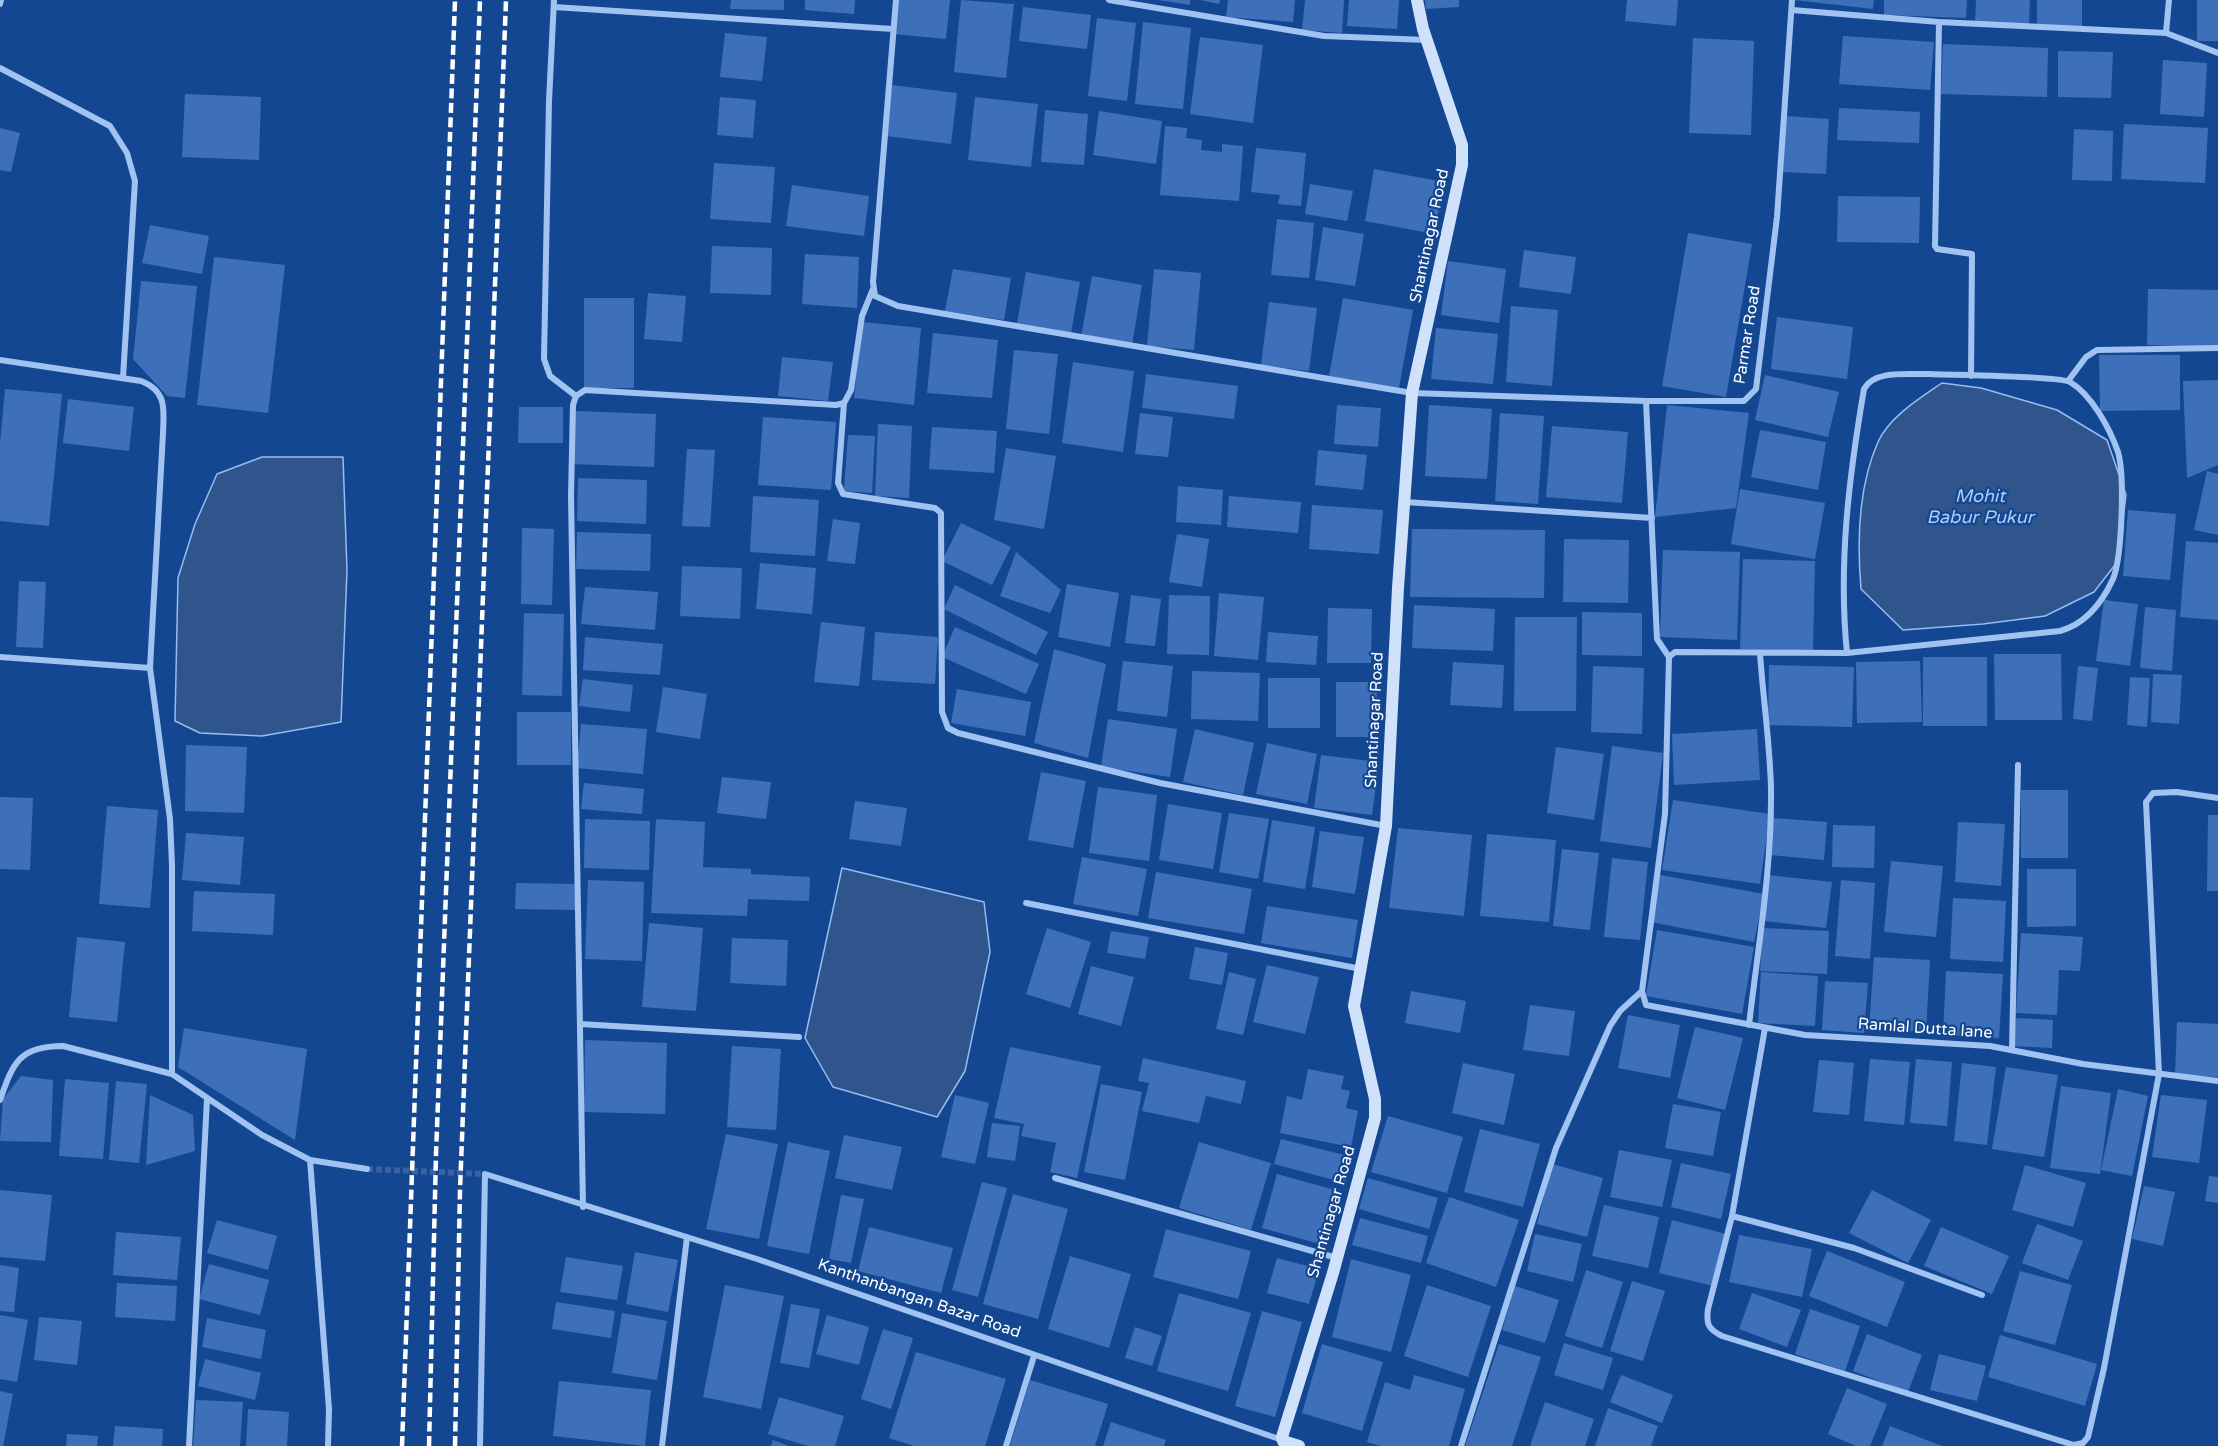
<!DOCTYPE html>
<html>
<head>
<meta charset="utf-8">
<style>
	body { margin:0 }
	canvas { display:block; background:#144791 }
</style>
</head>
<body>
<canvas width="2218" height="1446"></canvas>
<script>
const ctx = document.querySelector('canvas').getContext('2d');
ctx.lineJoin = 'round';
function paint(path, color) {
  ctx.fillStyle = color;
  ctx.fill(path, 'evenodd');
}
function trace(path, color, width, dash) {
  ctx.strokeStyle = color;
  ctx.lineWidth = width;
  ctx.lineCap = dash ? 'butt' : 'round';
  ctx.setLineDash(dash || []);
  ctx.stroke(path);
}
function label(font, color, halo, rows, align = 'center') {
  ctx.font = font + ' "Varela Round",sans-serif';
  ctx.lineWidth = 4.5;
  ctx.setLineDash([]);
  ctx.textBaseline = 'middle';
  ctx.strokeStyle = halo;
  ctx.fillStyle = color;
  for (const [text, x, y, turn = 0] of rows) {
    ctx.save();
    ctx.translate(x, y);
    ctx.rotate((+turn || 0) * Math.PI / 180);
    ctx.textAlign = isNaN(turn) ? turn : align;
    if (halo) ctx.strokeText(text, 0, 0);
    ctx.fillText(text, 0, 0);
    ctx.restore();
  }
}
const water = new Path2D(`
	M1942,383L1981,388L2057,410L2107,440L2126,495L2118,561L2094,592L2045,616L1983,624L1903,630L1861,589C1857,542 1858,487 1878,442C1889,417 1920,398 1942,383Z
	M262,457H343L347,570L341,722L262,736L200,733L175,721L178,578L195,524L217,474Z
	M842,868L984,902L990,952L965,1071L937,1117L833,1087L805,1038Z`);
const building = new Path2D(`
	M731,0H784V10L730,9Z
	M805,0H855L854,14L805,10Z
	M897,0H950L946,39L893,34Z
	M961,0L1014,4L1006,78L954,72Z
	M1158,0H1190V5Z
	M1200,0H1220L1219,4Z
	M1228,0H1295L1293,22L1226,17Z
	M1305,0H1344L1342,33L1302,30Z
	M1349,0H1399L1397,29L1347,26Z
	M1425,0H1459V7L1426,9Z
	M1627,0H1678L1676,26L1625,21Z
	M1794,0H1874L1873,9Z
	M1884,0H1967L1966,18L1884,15Z
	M1976,0H2030L2029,24L1975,22Z
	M2037,0H2082V27L2037,26Z
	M2197,0H2218V41H2197Z
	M1023,7L1091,15L1087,49L1019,41Z
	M1097,18L1136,23L1127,101L1088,96Z
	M1143,22L1191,28L1183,109L1135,104Z
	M725,33L767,37L762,81L720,77Z
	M1843,36L1934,42L1930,90L1839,84Z
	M1200,37L1263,45L1253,123L1190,114Z
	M1693,38L1754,41L1751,135L1689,133Z
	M1943,44L2048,48L2047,97L1941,94Z
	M2058,51L2113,52L2111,98L2058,97Z
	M2163,60L2207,63L2204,117L2160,114Z
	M892,85L957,93L951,144L886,136Z
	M185,94L261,97L259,160L182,157Z
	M720,97L756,100L753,138L717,135Z
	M975,97L1038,104L1031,167L968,160Z
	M1839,108L1920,112L1919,143L1837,140Z
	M1045,110L1088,114L1084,165L1041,162Z
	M1099,111L1162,121L1156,164L1093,155Z
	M1785,116L1829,119L1826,174L1783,172Z
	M2124,124L2208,128L2205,183L2121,179Z
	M1165,126L1187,128L1186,138L1202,140L1201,150L1222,152V144L1243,146L1239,201L1160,195Z
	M0,128L20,133L11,172L0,170Z
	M2074,129L2113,131L2112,181L2072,180Z
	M1256,148L1306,153L1301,206L1278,204L1280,195L1251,192Z
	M714,163L775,167L771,223L710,219Z
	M1374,169L1444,182L1434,234L1365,221Z
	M1310,184L1353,191L1347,221L1305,214Z
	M792,185L869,196L864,236L786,226Z
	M1838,196L1920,197L1919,243L1837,242Z
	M1277,219L1314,223L1309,278L1271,275Z
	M150,225L209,236L202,274L142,263Z
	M1323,227L1364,234L1355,286L1315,280Z
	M1688,233L1752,244L1726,397L1662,386Z
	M712,246L772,248L771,295L710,293Z
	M1524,250L1576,257L1571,294L1519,287Z
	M805,254L859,257L857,308L802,304Z
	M214,257L285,265L268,413L197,405Z
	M1448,261L1506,269L1499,323L1441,315Z
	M953,269L1011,278L1004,320L945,311Z
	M1154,269L1201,273L1194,350L1147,346Z
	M1026,272L1080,282L1071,333L1017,323Z
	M1092,276L1142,285L1132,345L1081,337Z
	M141,281L197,286L185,398L167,396L133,359Z
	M2148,289L2218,290V347L2147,345Z
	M648,293L686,296L682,342L644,339Z
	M584,298H634V388H584Z
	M1343,298L1413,310L1399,388L1329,376Z
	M1269,302L1317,308L1309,371L1261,365Z
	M1511,306L1558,310L1552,386L1506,382Z
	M1777,317L1853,327L1847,379L1771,369Z
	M862,322L921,328L914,405L854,398Z
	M1436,328L1498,334L1493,384L1431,379Z
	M933,333L998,340L992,398L927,393Z
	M1014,350L1058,354L1049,434L1006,429Z
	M2099,355H2180V410L2100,411Z
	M782,357L833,362L828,401L778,396Z
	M1073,362L1134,371L1123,452L1062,443Z
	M1146,374L1238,386L1234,419L1142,408Z
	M1765,375L1839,392L1828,437L1755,420Z
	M2218,380V465L2187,478L2183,381Z
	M5,389L62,394L49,526L0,521V444Z
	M68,399L134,407L129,451L63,443Z
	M1337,405L1381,408L1378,447L1334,444Z
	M1429,405L1492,409L1487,479L1425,476Z
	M1667,405L1749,413L1736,508L1655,517Z
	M519,407H563V443H518Z
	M575,411L656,414L654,467L573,464Z
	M1140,413L1173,417L1168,457L1135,454Z
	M1500,413L1544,416L1538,504L1495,501Z
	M763,417L836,422L831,490L758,485Z
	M878,424L912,426L909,498L875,496Z
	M1552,426L1628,432L1622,503L1546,497Z
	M932,427L997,431L994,473L929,469Z
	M1760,430L1826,442L1818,490L1751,477Z
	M848,435L875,436L872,493L844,491Z
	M1006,448L1056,456L1044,529L994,520Z
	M687,449L715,450L710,527L682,526Z
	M1318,450L1367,455L1363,490L1315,485Z
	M2207,471L2218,474V535L2194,530Z
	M578,478L647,480L646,524L577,521Z
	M1178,486L1223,490L1221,525L1176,522Z
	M1740,489L1825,503L1815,559L1731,544Z
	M753,496L819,500L815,556L750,552Z
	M1229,496L1301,502L1298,533L1227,527Z
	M1312,505L1383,510L1379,554L1309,549Z
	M2128,510L2176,514L2170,580L2123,576Z
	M833,519L860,523L855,564L827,561Z
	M961,523L1011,547L992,585L942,561Z
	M522,528L554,529L552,605L521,604Z
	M1412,529L1545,530L1544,598L1410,597Z
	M577,532L651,534L650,571L576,569Z
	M1177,534L1209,539L1202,587L1169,582Z
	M1564,539L1629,540L1628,603L1563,602Z
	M2186,541L2218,543V620L2180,617Z
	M1663,550L1740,552L1737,640L1660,637Z
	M1016,552L1061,590L1050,613L1000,596Z
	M1743,559L1815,561L1813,651L1740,649Z
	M760,563L816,568L812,614L756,609Z
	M682,566L742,568L740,619L680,616Z
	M19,581L46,582L43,648L16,647Z
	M1067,584L1119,593L1110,647L1058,637Z
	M955,585L1048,632L1036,655L944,609Z
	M585,587L658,592L655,630L581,624Z
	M1219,593L1264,597L1258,660L1214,656Z
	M1131,595L1161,599L1155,646L1125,643Z
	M1169,595L1210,596L1209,655L1167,654Z
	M2104,600L2138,604L2130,666L2096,661Z
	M1414,605L1495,609L1493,651L1412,648Z
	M2145,607L2176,610L2172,671L2140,668Z
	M1328,608L1372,609L1371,663H1327Z
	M1582,612L1642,613V656L1582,655Z
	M524,613L564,614L562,696L522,695Z
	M1515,617H1577L1576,711H1514Z
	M821,622L865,627L859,686L814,682Z
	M955,627L1039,664L1026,694L942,657Z
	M875,632L938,637L935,684L872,680Z
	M1268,632L1318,636L1316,665L1266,662Z
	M585,637L663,644L660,675L583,670Z
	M1054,649L1106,664L1088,758L1034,743Z
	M1994,654H2061L2062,720H1995Z
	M1923,657H1987V726H1923Z
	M1123,661L1173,666L1167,717L1117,711Z
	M1920,661L1922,722L1857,723L1856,662Z
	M1453,662L1504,665L1502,708L1450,705Z
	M1769,665L1854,667L1852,727L1768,725Z
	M1593,666L1644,668L1642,734L1591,732Z
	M2078,666L2098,668L2092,721L2073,719Z
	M1192,671L1260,673L1258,721L1191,719Z
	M2153,674L2182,675L2179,724L2151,722Z
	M2130,677L2150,678L2147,727L2127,725Z
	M1268,678H1320V728H1268Z
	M583,679L633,685L630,712L579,706Z
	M1336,682H1377L1376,737H1336Z
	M663,687L707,694L700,739L656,732Z
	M957,689L1031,702L1025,736L951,723Z
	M517,712H571V765H517Z
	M1108,719L1177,729L1170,777L1101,767Z
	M581,724L647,729L643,774L577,768Z
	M1195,729L1254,743L1243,795L1183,782Z
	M1757,729L1760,780L1674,785L1672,734Z
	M1267,743L1317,754L1307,804L1256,794Z
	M186,745L247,747L244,813L185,811Z
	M1612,746L1663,753L1651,848L1600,841Z
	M1556,747L1604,754L1594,820L1547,813Z
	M1321,755L1379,762L1372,815L1314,808Z
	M1041,772L1086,781L1073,848L1028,840Z
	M722,777L771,782L766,819L717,813Z
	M584,783L644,789L642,814L581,809Z
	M1098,787L1157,795L1149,861L1089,853Z
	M2021,790H2068V858H2021Z
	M0,797L33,798L30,870L0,869Z
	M1673,800L1770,814L1760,884L1662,870Z
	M855,801L907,808L901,846L849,839Z
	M1168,804L1222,813L1213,869L1159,860Z
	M107,806L158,810L150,908L99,904Z
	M1229,813L1269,819L1258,879L1219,872Z
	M2208,815H2218V891H2207Z
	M1773,818L1827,822L1824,860L1770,855Z
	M585,819L650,821L649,870L584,868Z
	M656,819L705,822L703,867L751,869V874L810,877L809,901L748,899L747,916L651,913Z
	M1272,820L1315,827L1305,889L1263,882Z
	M1958,822L2005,824L2001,886L1955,882Z
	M1833,825L1875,826L1874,868L1832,867Z
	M1398,828L1472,835L1464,916L1389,908Z
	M1320,831L1364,837L1355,894L1312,887Z
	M186,833L244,837L240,885L182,880Z
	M1487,834L1556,840L1549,922L1480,916Z
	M1562,849L1599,853L1590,930L1553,926Z
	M1082,857L1147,869L1138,916L1073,904Z
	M1612,858L1648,862L1640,940L1604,937Z
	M1891,861L1943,866L1936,937L1884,932Z
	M2027,869H2076V926L2027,927Z
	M1156,872L1252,889L1244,934L1148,918Z
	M1660,875L1764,894L1754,942L1651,922Z
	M1768,875L1832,882L1826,928L1764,921Z
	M588,880L644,882L642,961L585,959Z
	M1841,880L1875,883L1870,959L1835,956Z
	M516,883L576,884V910L515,909Z
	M194,891L275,894L273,935L192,931Z
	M1953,898L2006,901L2003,962L1950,959Z
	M1267,906L1358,920L1352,958L1261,943Z
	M649,923L703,928L696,1011L642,1007Z
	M1047,928L1091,942L1070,1008L1026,994Z
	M1763,928L1829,931L1827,974L1760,971Z
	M1657,930L1754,947L1742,1014L1646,996Z
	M1111,931L1149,937L1145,959L1107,953Z
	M2021,933L2083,937L2080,971L2059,970L2057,1015L2016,1013Z
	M77,937L125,942L117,1022L69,1017Z
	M732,938L788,940L786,986L730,983Z
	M1195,947L1228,953L1222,985L1189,979Z
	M1874,957L1930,960L1926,1032L1869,1029Z
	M1267,965L1319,977L1305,1034L1253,1022Z
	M1091,966L1134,977L1121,1026L1078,1014Z
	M1946,971L2003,974L1999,1038L1943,1035Z
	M1229,972L1256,979L1243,1035L1216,1029Z
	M1761,972L1818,976L1815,1026L1758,1023Z
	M1825,981L1868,983L1864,1033L1822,1030Z
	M1411,991L1466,1001L1460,1033L1405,1023Z
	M1530,1005L1575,1011L1569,1056L1523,1050Z
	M1628,1015L1680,1025L1670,1078L1618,1068Z
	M2016,1018L2053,1020L2052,1048L2014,1046Z
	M2177,1022L2218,1024V1077L2175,1076Z
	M1695,1027L1743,1038L1725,1110L1677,1098Z
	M184,1028L307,1049L295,1140L178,1067Z
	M585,1040L667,1043L665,1114L584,1112Z
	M732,1046L781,1049L776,1130L727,1127Z
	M1010,1047L1101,1066L1077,1178L1050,1172L1056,1143L1021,1136L1024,1124L994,1118Z
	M1143,1058L1246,1081L1241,1104L1206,1096L1199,1123L1142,1111L1149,1083L1138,1081Z
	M1870,1059L1910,1062L1904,1125L1864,1121Z
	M1916,1059L1952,1062L1947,1126L1910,1123Z
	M1819,1060L1854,1063L1849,1115L1813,1112Z
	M1463,1063L1515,1074L1504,1125L1452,1113Z
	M1962,1063L1996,1067L1987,1145L1954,1141Z
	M2006,1067L2058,1075L2044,1157L1992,1149Z
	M1308,1069L1344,1076L1341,1089L1350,1091L1346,1108L1358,1111L1351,1147L1280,1133L1287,1096L1302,1100Z
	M21,1076L53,1080L51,1142L0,1141L3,1099Z
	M65,1079L109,1083L103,1159L59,1156Z
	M116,1081L147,1084L139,1163L109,1160Z
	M1101,1084L1142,1092L1125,1180L1084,1172Z
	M2061,1086L2111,1093L2100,1174L2050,1168Z
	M2118,1089L2148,1096L2132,1176L2101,1170Z
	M150,1095L193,1115L195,1151L146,1165Z
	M955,1095L989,1103L975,1164L941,1157Z
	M2161,1095L2207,1100L2199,1163L2152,1157Z
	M1673,1104L1721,1112L1713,1156L1665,1148Z
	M1388,1116L1463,1137L1447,1193L1371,1172Z
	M992,1123L1020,1126L1015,1161L987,1157Z
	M1480,1129L1540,1144L1523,1207L1464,1192Z
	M726,1134L778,1144L759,1239L706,1229Z
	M844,1135L902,1147L892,1190L835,1178Z
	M1281,1139L1352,1157L1345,1183L1274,1164Z
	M788,1142L830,1151L809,1254L767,1246Z
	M1199,1142L1271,1163L1251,1230L1179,1208Z
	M1619,1150L1672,1160L1662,1207L1610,1197Z
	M1681,1163L1731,1174L1721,1219L1671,1207Z
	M1552,1164L1603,1178L1587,1237L1537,1224Z
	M2025,1165L2086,1183L2073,1227L2012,1210Z
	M1277,1174L1342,1192L1327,1246L1262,1228Z
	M2209,1176L2218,1177V1203L2205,1201Z
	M1368,1178L1438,1198L1429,1229L1359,1209Z
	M982,1182L1007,1188L978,1297L952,1290Z
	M2144,1186L2175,1192L2163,1246L2132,1239Z
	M0,1190L52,1195L45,1261L0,1257Z
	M1872,1190L1931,1220L1908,1263L1849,1233Z
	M1013,1194L1068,1209L1038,1319L983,1304Z
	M841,1195L864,1199L851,1263L829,1259Z
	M1449,1197L1519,1220L1496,1287L1426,1263Z
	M1604,1205L1659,1217L1648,1268L1592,1256Z
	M1360,1218L1428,1236L1421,1263L1352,1245Z
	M217,1220L277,1236L268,1270L207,1253Z
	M1672,1220L1726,1234L1714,1286L1659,1273Z
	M2037,1224L2083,1241L2068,1280L2022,1263Z
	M869,1227L953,1248L941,1293L858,1271Z
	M1941,1227L2009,1256L1992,1294L1924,1266Z
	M1166,1229L1251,1251L1238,1299L1153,1277Z
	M116,1232L181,1237L177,1280L113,1275Z
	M1535,1234L1582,1244L1573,1282L1527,1271Z
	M1739,1235L1812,1249L1802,1297L1729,1282Z
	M1827,1251L1905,1282L1887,1327L1809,1296Z
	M635,1252L678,1260L668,1312L626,1304Z
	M1070,1256L1131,1274L1109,1348L1048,1329Z
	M566,1257L623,1266L617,1300L560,1292Z
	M1277,1258L1319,1269L1309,1304L1267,1293Z
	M1351,1259L1411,1275L1391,1352L1332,1337Z
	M209,1264L269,1280L260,1315L199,1299Z
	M0,1265L19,1268L14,1312L0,1311Z
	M1586,1270L1623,1282L1602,1348L1565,1336Z
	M2020,1271L2072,1285L2055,1345L2003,1331Z
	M1632,1281L1665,1291L1643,1361L1610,1351Z
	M117,1283L177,1286L175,1321L115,1317Z
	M725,1285L784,1296L761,1409L703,1397Z
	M1427,1285L1491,1306L1468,1377L1404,1356Z
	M1515,1286L1559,1300L1545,1343L1502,1330Z
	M1179,1293L1251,1313L1228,1391L1157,1371Z
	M1752,1293L1801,1310L1787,1347L1739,1329Z
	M556,1302L615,1311L611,1338L552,1329Z
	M791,1304L820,1309L809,1368L780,1363Z
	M1810,1309L1860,1326L1845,1371L1795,1354Z
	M1262,1311L1302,1322L1275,1417L1235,1406Z
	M622,1313L667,1321L657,1380L612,1373Z
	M0,1315L28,1320L17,1382L0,1379Z
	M827,1315L869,1327L859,1365L816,1354Z
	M39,1317L82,1321L77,1365L34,1360Z
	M207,1318L266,1330L261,1359L202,1347Z
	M1135,1327L1162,1336L1152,1366L1125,1358Z
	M883,1329L913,1338L891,1409L861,1399Z
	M1867,1334L1922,1355L1908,1392L1853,1371Z
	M2000,1335L2097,1364L2085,1406L1988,1377Z
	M1564,1343L1613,1358L1603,1390L1554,1375Z
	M1322,1344L1383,1362L1362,1431L1302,1413Z
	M1499,1344L1541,1357L1512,1446H1465Z
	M916,1352L1006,1379L985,1446H914L889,1438Z
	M1939,1354L1986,1366L1977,1401L1930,1390Z
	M205,1359L261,1373L255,1400L198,1386Z
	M1414,1375L1465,1389L1449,1446H1381L1367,1442L1385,1382L1410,1390Z
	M1621,1375L1673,1395L1662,1423L1610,1402Z
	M1030,1380L1108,1404L1095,1446H1010Z
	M559,1381L651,1390L645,1446L553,1436Z
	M1847,1388L1887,1404L1870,1446H1856L1828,1434Z
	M0,1391L13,1394L3,1446H0Z
	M779,1397L844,1416L835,1446H808L768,1434Z
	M196,1400L243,1402L240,1446H193Z
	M1545,1402L1594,1419L1585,1446H1530Z
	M1608,1408L1658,1426L1651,1446H1595Z
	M248,1409L289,1412L287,1446H246Z
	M1111,1422L1166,1440L1164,1446H1103Z
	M115,1426L163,1429L162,1446H113Z
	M1890,1426L1942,1446H1882Z
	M67,1434L98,1436L97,1446H66Z
	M773,1440L789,1446H771Z`);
const streetTunnel = new Path2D(`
	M367,1169L485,1174`);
const street = new Path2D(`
	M554,0L549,101L544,359L550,376L576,396
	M896,0L873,282L875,296L898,306L1412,393L1646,401H1744L1756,389L1777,217L1792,0
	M1109,0L1324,36L1426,40
	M0,4L1,0
	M554,7L893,29
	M1792,10L1939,22L2166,33L2218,53
	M1939,22L1935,246L1937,249L1972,254L1971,376
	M2166,33L2169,0
	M0,68L110,126L127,153L135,181L123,378
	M0,360L141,381C167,391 164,409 163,433L150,668L170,819L172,865V1074L262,1135L310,1160L329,1409L328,1446
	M1930,374C1950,375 2060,376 2070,382C2092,395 2110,429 2118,452C2125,476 2122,557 2113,579C2102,603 2085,624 2060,631L1847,653C1838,564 1849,477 1864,389C1875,369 1910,375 1930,374Z
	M2068,381L2086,357L2097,350L2218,348
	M1646,401L1657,639L1669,657
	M844,403L838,483L843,494L935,508L941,513L942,712L948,728L958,733L1160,783L1386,826
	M1405,502L1652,518
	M1847,653L1675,652L1669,657L1665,814L1642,991L1646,1005L1805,1035L1990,1046L2083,1064L2218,1081
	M0,657L150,668
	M1026,903L1361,969
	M580,1024L799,1037
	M1749,1025C1758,947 1772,868 1771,789C1770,744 1763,698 1760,653
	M1765,1028L1732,1216L1708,1309C1706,1324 1708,1329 1722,1336L2074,1445L2083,1443L2088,1437L2104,1368L2159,1074L2146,802L2153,793L2177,792L2218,798
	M2012,1050L2018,765
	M0,1100C13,1063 19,1046 63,1046L172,1074
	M310,1160L367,1169
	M1055,1178L1337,1258
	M583,1207L571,496L573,405L576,396L585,390L836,405L844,403L851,390L862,316L873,289
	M1732,1216L1854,1248L1982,1295
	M189,1446L207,1099
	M480,1446L485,1174L757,1259L1282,1440
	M662,1446L687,1237
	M1006,1446L1034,1356
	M1461,1446L1556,1148L1610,1026L1620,1011L1642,991`);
const secondary = new Path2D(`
	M1299,1446L1283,1441L1282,1437L1333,1273L1375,1118V1099L1354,1006L1386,826L1398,588L1412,393L1462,165V145L1423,29L1417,0`);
const rail = new Path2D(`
	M402,1446L455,0
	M429,1446L436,1154L480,0
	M455,1446L460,1190L506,0`);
const streetNames = [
	["Shantinagar Road",1430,236,-78],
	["Parmar Road",1748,335,-81],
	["Shantinagar Road",1375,720,-87],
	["Ramlal Dutta lane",1925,1029,4],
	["Shantinagar Road",1332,1212,-74],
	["Kanthanbangan Bazar Road",919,1299,19]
];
const waterNames = [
	["Mohit",1980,497],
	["Babur Pukur",1980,518]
];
paint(water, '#30558c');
trace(water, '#93bdf4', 1.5);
paint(building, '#3d70b9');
trace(streetTunnel, '#3763a2', 6, [6, 3]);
trace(street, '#a1c3f1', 6);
trace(secondary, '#d0e1fc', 12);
trace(rail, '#fff', 4.5, [10, 4.5]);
label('16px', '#fff', '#144791', streetNames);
label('italic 18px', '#adcdf8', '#144791', waterNames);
</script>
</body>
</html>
